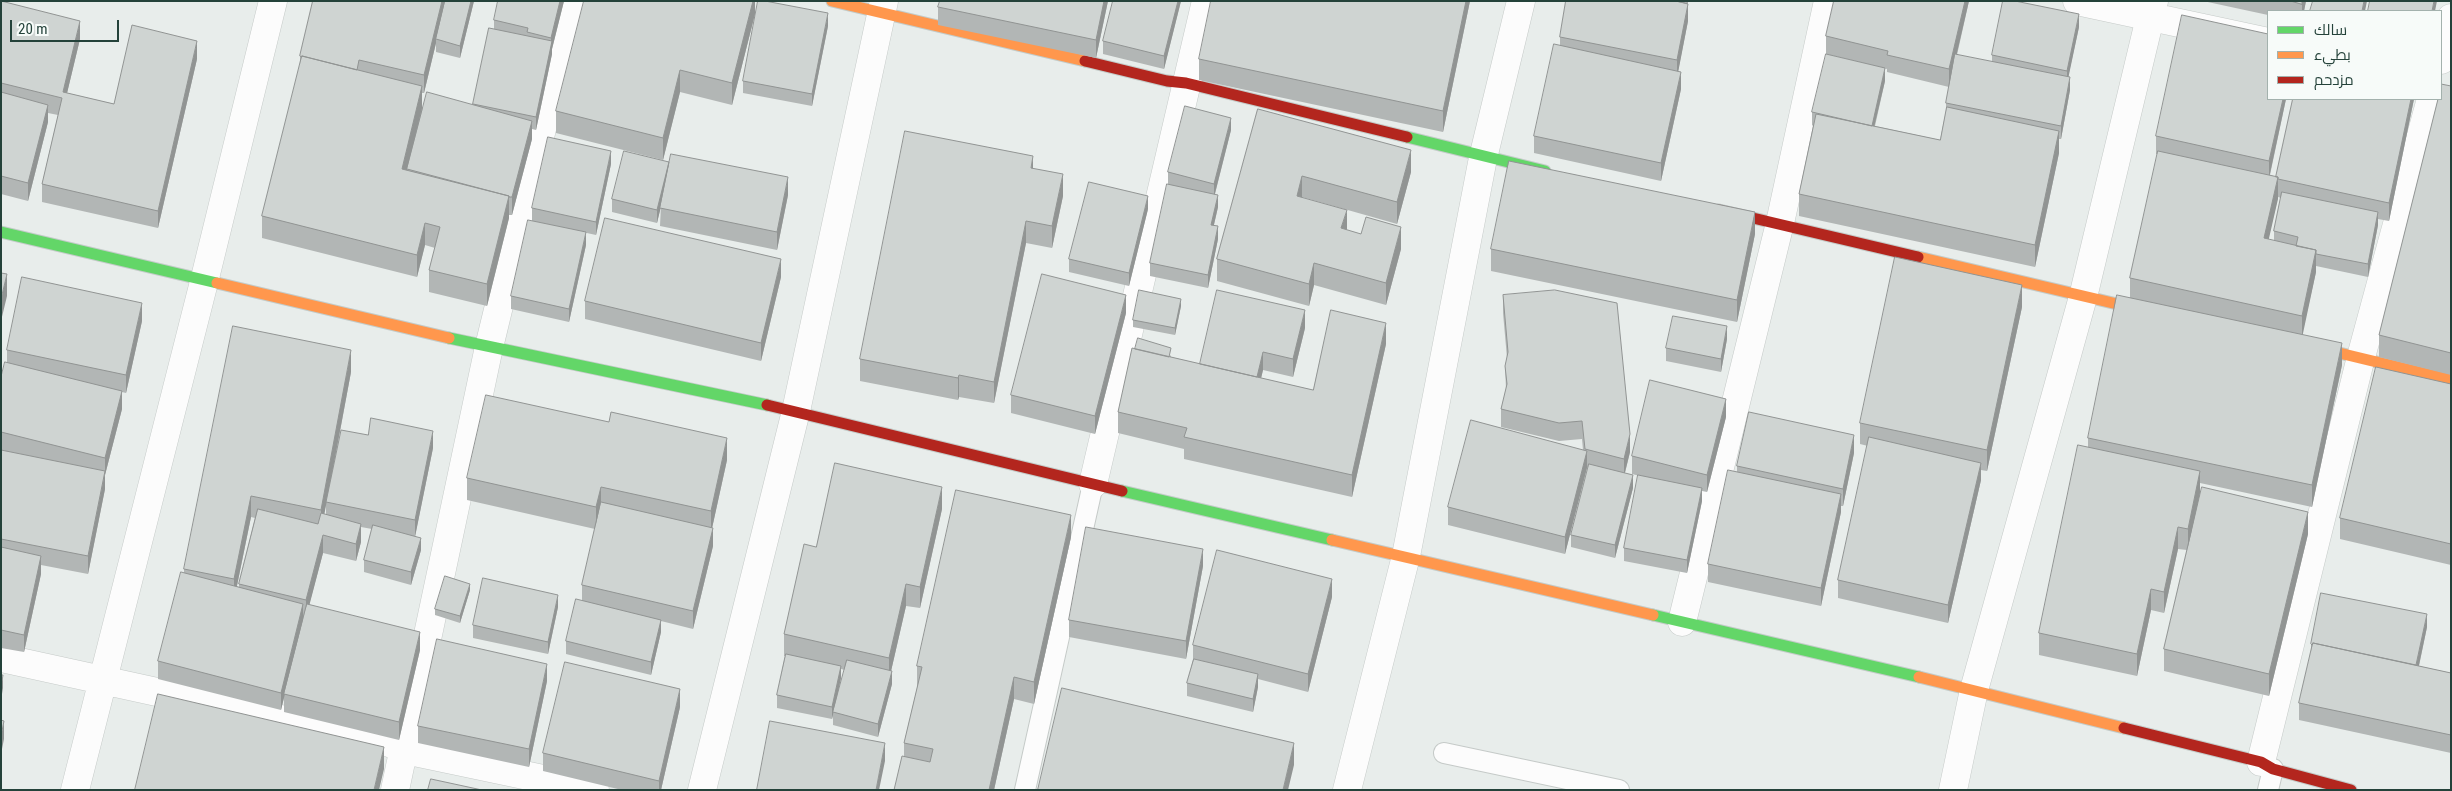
<!DOCTYPE html>
<html>
<head>
<meta charset="utf-8">
<style>
	body { margin:0 }
	#map { position:relative; width:2452px; height:791px; overflow:hidden; background:#e8edeb; font-family:"Roboto Condensed",Cairo,sans-serif }
	canvas { display:block }
	.frame { position:absolute; inset:0; border:2px solid #24423a; pointer-events:none }
	.legend { position:absolute; left:2267px; top:10px; width:175px; height:90px; box-sizing:border-box; background:#f7fbf9; border:1px solid #a3b1ad; margin:0; padding:6px 9px; list-style:none; font-size:15px; color:#24423a }
	.legend li { display:flex; align-items:center; gap:10px; height:25px }
	.legend b { width:25px; border:1px solid #a3b1ad }
	.scale { position:absolute; left:10px; top:20px; width:109px; height:22px; box-sizing:border-box; border:2px solid #24423a; border-top:0; padding-left:6px; font-size:15px; line-height:18px; white-space:nowrap; color:#24423a; -webkit-text-stroke:4px #f7fbf9; paint-order:stroke }
</style>
</head>
<body>
<div id="map">
<canvas width="2452" height="791"></canvas>
<div class="frame"></div>
<ul class="legend">
<li><b style="height:6px;background:#63d668"></b>سالك</li>
<li><b style="height:6px;background:#ff974d"></b>بطيء</li>
<li><b style="height:6px;background:#b3261e"></b>مزدحم</li>
</ul>
<div class="scale">20 m</div>
</div>
<script>
const ctx = document.querySelector('canvas').getContext('2d');
ctx.lineJoin = 'round';
function trace(path, color, width, dash) {
  ctx.strokeStyle = color;
  ctx.lineWidth = width;
  ctx.lineCap = dash ? 'butt' : 'round';
  ctx.setLineDash(dash || []);
  ctx.stroke(path);
}
function paint(path, color) {
  ctx.fillStyle = color;
  ctx.fill(path, 'evenodd');
}
const lane = new Path2D(`
	M1444,753L1619,790
	M1025,790L1093,484
	M2268,790L2273,769`);
const street = new Path2D(`
	M2077,1L2268,42
	M2441,60L2451,18
	M1093,484L1206,1
	M1682,622L1780,223L1828,1
	M1,658L390,743L405,750L595,790
	M2261,762L2361,357L2431,99
	M75,790L204,282L273,1
	M395,790L489,347L573,1
	M702,790L796,411L884,1
	M1347,790L1406,556L1483,158L1521,1
	M1953,790L1974,690L2083,297L2154,1`);
const fast = new Path2D(`
	M1407,137L1545,171
	M1,232L217,283
	M449,338L767,405
	M1122,491L1332,540
	M1653,615L1919,677`);
const slow = new Path2D(`
	M832,1L1085,61
	M1918,257L2151,312
	M217,283L449,338
	M2306,345L2451,380
	M1332,540L1653,615
	M1919,677L2124,728`);
const jam = new Path2D(`
	M1085,61L1167,81L1186,83L1407,137
	M1719,210L1918,257
	M767,405L1122,491
	M2124,728L2261,762L2273,769L2351,790`);
const wall = new Path2D(`
	M1,1L80,39L67,93L114,104L197,59L158,228L42,202V184L58,115L48,113V122L28,201L1,194Z
	M313,1H474L460,58L436,52V43L424,93H422V108L473,105L489,28L494,29V20L564,1L552,49V54L536,130L532,129V139L512,215H509V218L487,306L429,292V270L435,248L425,245L417,277L262,238V216L300,65V56Z
	M755,1V14L732,105L680,92L663,160L556,133V111Z
	M1108,1L1096,58L938,25V7Z
	M1181,1L1164,69L1103,54V41Z
	M1470,1L1443,132L1199,80V59Z
	M1566,1H1688V21L1678,71L1681,89L1661,181L1534,153V136L1560,45V37Z
	M1834,1H1969L1957,55L1992,62V55L2079,27L2068,77L2070,90L2061,139H2059V153L2035,267L1799,216V194L1813,126L1812,125V112L1885,81L1875,126L1940,140L1946,111V103L1949,87L1887,72V69L1826,54V36Z
	M2203,1H2306L2304,11H2268V15Z
	M828,26L812,106L743,93V81Z
	M2451,86V375L2379,357V335Z
	M2268,99H2286L2270,175L2276,177L2293,99H2414L2389,221L2378,219V225L2368,277L2316,266V272L2302,334L2342,365L2312,507L2200,483V493L2191,532L2308,534L2269,696L2164,671V649L2187,550L2178,549L2164,613L2151,610L2137,676L2039,655V633L2088,447V438L2130,297V278L2158,154H2156V136ZM2278,197L2281,198L2274,231V241L2268,240Z
	M1258,109L1411,172L1397,224L1302,197V198L1347,230L1401,249L1386,305L1314,285L1309,306L1217,281V259Z
	M1231,130L1215,194L1218,207L1214,225L1218,239L1208,288L1150,276V263L1168,184V172Z
	M611,164L596,235L532,221V208Z
	M669,168L788,195L777,250L660,226L661,205L657,223L612,212V199Z
	M1033,168L1063,196L1052,248L1026,243L994,403L959,397L958,400L860,381V359Z
	M1148,209L1129,286L1069,272V259Z
	M1755,234L1737,322L1491,271V249Z
	M586,245L569,322L511,309V296Z
	M781,277L761,361L585,319V301Z
	M1503,295L1630,452L1625,473L1633,488L1615,558L1571,547V535L1588,468L1587,467L1565,554L1448,525V507L1583,450L1582,439L1559,441L1501,427V409L1506,389L1505,366L1507,358L1503,313Z
	M1181,306L1175,335L1133,327V320Z
	M2022,307L1987,471L1981,470V480L1948,623L1838,598V580L1868,446L1860,444V423Z
	M1126,313L1095,434L1011,413V395Z
	M142,321L126,393L122,392V409L105,475V489L88,574L41,565V574L24,652L1,648V450L9,452L1,450V377L7,362V350Z
	M1305,328L1293,377L1263,370L1261,378L1313,390L1386,344L1352,497L1184,459V449L1118,433V412L1171,355V357L1200,364Z
	M1727,339L1721,372L1666,361V348Z
	M351,372L329,491L433,448L415,536L421,550L411,585L364,572V560L372,529L361,527V542L356,561L323,553L309,605L420,650L399,740L284,712V697L281,710L158,679V661L184,573V569ZM326,503V515L324,514ZM251,517L255,518L239,584V587L237,586Z
	M2451,384V565L2340,539V518Z
	M1726,417L1707,492L1702,491V501L1687,573L1624,561V548L1640,476L1632,474V456Z
	M1854,453L1843,506H1841V512L1821,606L1708,582V564L1737,472V466Z
	M727,460L712,528L713,546L693,629L661,621V632L651,675L566,654V641L582,600V585L595,529L467,500V478Z
	M942,509L920,608L906,606L891,671L892,684L878,737L833,725V715L832,719L777,708V695L785,656H784V634L816,547ZM841,669L845,670L836,703L841,678Z
	M1071,537L1034,704L1014,699L994,790H894L904,756V743L917,688V666Z
	M1203,566L1186,659L1069,637V620Z
	M470,590L460,623L435,615V609Z
	M1332,597L1308,692L1258,679V687L1253,712L1187,696V683L1193,660V645Z
	M558,607L548,654L473,638V625Z
	M2427,627L2419,666L2451,673V753L2299,720V703L2311,652V644Z
	M547,681L529,767L418,743V726Z
	M680,707L661,790H622L543,771V753Z`);
const shadedWall = new Path2D(`
	M442,1H446L436,39V43L424,93V75Z
	M471,1H474L460,58V46Z
	M560,1H564L552,49V54L536,130V117L551,43V38Z
	M753,1H755V14L732,105V83Z
	M1104,1H1108L1096,58V40Z
	M1178,1H1181L1164,69V56Z
	M1466,1H1470L1443,132V111Z
	M1965,1H1969L1949,87V69Z
	M2302,1H2306L2304,11H2302Z
	M2364,1H2367L2365,11H2362Z
	M2434,1H2437L2435,11H2432Z
	M1688,4V21L1677,78V60Z
	M828,13V26L812,106V94Z
	M2079,14V27L2067,84V71Z
	M80,21V39L63,110V92Z
	M197,41V59L158,228V211Z
	M1885,68V81L1871,140V127Z
	M680,70V92L663,160V138Z
	M1681,72V89L1661,181V163Z
	M2070,77V90L2061,139V126Z
	M422,86V108L407,169V171L402,169Z
	M2283,99H2286L2269,178V161Z
	M2411,99H2414L2389,221V203Z
	M48,105V122L28,201V183Z
	M1231,118V130L1214,197V184Z
	M532,121V139L512,215V197Z
	M2059,131V153L2035,267V245Z
	M1411,150V172L1397,224V202Z
	M611,151V164L596,235V222Z
	M1033,156V178L1031,168Z
	M669,162V174L657,223V210Z
	M1063,174V196L1052,248V226Z
	M1302,176V197L1297,218V196Z
	M788,177V195L777,250V232Z
	M2278,177V199L2264,260V238Z
	M1218,195V207L1211,237V225Z
	M509,196V218L487,306V284Z
	M1148,196V209L1129,286V273Z
	M1347,210V232L1341,228Z
	M1755,212V234L1737,322V300Z
	M2378,212V225L2368,277V264Z
	M1026,221V243L994,403V382Z
	M425,223V245L417,277V255Z
	M1218,226V239L1208,288V275Z
	M1401,227V249L1386,305V283Z
	M586,232V245L569,322V309Z
	M2316,250V272L2302,338V316Z
	M781,259V277L761,361V343Z
	M1314,263V285L1309,306V284Z
	M7,274V296L1,321V299Z
	M2022,285V307L1987,471V450Z
	M1126,295V313L1095,434V416Z
	M1181,299V306L1175,335V328Z
	M142,303V321L126,393V375Z
	M1305,310V328L1293,377V359Z
	M1386,323V344L1352,497V475Z
	M1727,326V339L1721,372V359Z
	M2342,343V365L2312,507V485Z
	M351,350V372L321,532V510Z
	M1263,352V370L1257,395V377Z
	M959,375V397L958,400V378Z
	M122,391V409L105,475V489L88,574V556L105,473V458Z
	M1726,399V417L1707,492V475Z
	M433,431V448L415,537V520Z
	M1630,434V452L1624,476V459Z
	M1854,435V453L1843,506V489Z
	M727,438V460L711,533V511Z
	M1587,451V468L1565,554V537Z
	M1981,463V480L1948,623V605Z
	M2200,471V493L2188,550V529Z
	M1633,475V488L1615,558V545Z
	M601,487V509L596,529V507Z
	M942,487V509L920,608V587Z
	M1702,488V501L1687,573V560Z
	M1841,494V512L1821,606V588Z
	M251,496V517L234,600V579Z
	M2308,512V534L2269,696V674Z
	M1071,515V537L1034,704V682Z
	M361,524V542L356,561V544Z
	M2178,527V549L2164,613V592Z
	M713,528V546L693,629V611Z
	M323,535V553L306,618V600Z
	M421,538V550L411,585V572Z
	M1203,549V566L1186,659V641Z
	M41,556V574L24,652V635Z
	M1332,579V597L1308,692V674Z
	M470,584V590L460,623V616Z
	M906,584V606L889,680V658Z
	M2151,589V610L2137,676V654Z
	M558,595V607L548,654V642Z
	M303,604V621L281,710V693Z
	M2427,614V627L2416,679V666Z
	M661,620V632L651,675V662Z
	M420,632V650L399,740V722Z
	M547,664V681L529,767V749Z
	M841,666V678L832,719V707Z
	M892,671V684L878,737V724Z
	M1258,674V687L1253,712V699Z
	M3,675V688L1,700V687Z
	M1014,677V699L994,790H989Z
	M680,689V707L661,790H659V781Z
	M4,721V739L1,754V736Z
	M885,743V761L879,790H876Z
	M1294,743V765L1288,790H1283Z
	M384,747V769L379,790H374Z`);
const building = new Path2D(`
	M1,1L80,21L63,92L114,104L132,25L197,41L158,211L42,184L62,98L1,83Z
	M313,1H442L424,75L359,60L357,70L302,56V57L300,56Z
	M445,1H471L460,46L436,39Z
	M498,1H560L551,38L527,32L528,28L494,20Z
	M584,1H753L732,83L680,70L663,138L556,111Z
	M758,1H765L828,13L812,94L743,81Z
	M940,1H1104L1096,40L938,7Z
	M1113,1H1178L1164,56L1103,41Z
	M1211,1H1466L1443,111L1199,59Z
	M1566,1H1676L1688,4L1677,60L1560,37Z
	M1676,1H1687V3Z
	M1834,1H1965L1949,69L1887,55L1888,51L1826,36Z
	M2003,1H2015L2079,14L2067,71L1992,55Z
	M2291,1H2302V4Z
	M2313,1H2364L2362,11H2310Z
	M2370,1H2434L2432,11H2368Z
	M2182,15L2268,34V99H2283L2269,161L2156,136Z
	M489,28L552,41L536,117L473,104Z
	M1554,44L1681,72L1661,163L1534,136Z
	M1826,54L1885,68L1872,126L1812,112Z
	M1955,54L2070,77L2061,126L1946,103Z
	M302,56L422,86L402,169L509,196L487,284L429,270L440,227L425,223L417,255L262,216Z
	M2441,84L2451,86V353L2379,335L2438,99H2441Z
	M1,92L48,105L28,183L1,176Z
	M427,92L532,121L512,197H509V196L407,169Z
	M2293,99H2411L2389,203L2278,179V177H2276Z
	M1185,106L1231,118L1214,184L1168,172Z
	M1947,107L2059,131L2035,245L1799,194L1816,114L1940,140Z
	M1258,109L1411,150L1397,202L1302,176L1297,196L1347,210L1341,228L1361,234L1366,217L1401,227L1386,283L1314,263L1309,284L1217,259Z
	M905,131L1033,156L1031,168L1063,174L1052,226L1026,221L994,382L959,375L958,378L860,359Z
	M548,137L611,151L596,222L532,208Z
	M624,151L669,162L657,210L612,199Z
	M2158,151L2278,177L2264,238L2316,250L2302,316L2130,278Z
	M671,154L788,177L777,232L660,208Z
	M1509,161L1755,212L1737,300L1491,249Z
	M1089,182L1148,196L1129,273L1069,259Z
	M1167,184L1218,195L1211,225L1218,226L1208,275L1150,263Z
	M2282,192L2378,212L2368,264L2316,254V250L2296,246L2298,237L2274,231Z
	M605,218L781,259L761,343L585,301Z
	M528,220L586,232L569,309L511,296Z
	M1895,257L2022,285L1987,450L1860,423Z
	M1,273L7,274L1,299Z
	M1042,274L1126,295L1095,416L1011,395Z
	M22,277L142,303L126,375L7,350Z
	M1139,290L1181,299L1175,328L1133,320Z
	M1217,290L1305,310L1293,359L1263,352L1257,377L1200,364Z
	M1555,290L1617,303L1630,434L1624,459L1585,449L1582,421L1559,423L1501,409L1507,384L1505,366L1508,352L1503,295Z
	M2117,295L2342,343L2312,485L2088,438Z
	M1331,310L1386,323L1352,475L1184,437L1187,428L1118,412L1132,348L1313,390Z
	M1673,316L1727,326L1721,359L1666,348Z
	M233,326L351,350L321,510L251,496L234,579L184,569Z
	M1138,338L1171,348L1169,357L1135,349Z
	M5,362L122,391L105,458L1,432V377Z
	M2376,367L2451,384V544L2340,518Z
	M1650,380L1726,399L1707,475L1632,456Z
	M486,395L609,422L611,412L727,438L711,511L601,487L596,507L467,478Z
	M1749,412L1854,435L1843,489L1737,466Z
	M371,418L433,431L415,520L326,502L341,430L368,435Z
	M1471,420L1587,451L1565,537L1448,507Z
	M1869,437L1981,463L1948,605L1838,580Z
	M2078,445L2200,471L2188,529L2178,527L2164,592L2151,589L2137,654L2039,633Z
	M1,450L105,471L88,556L1,539Z
	M835,463L942,487L920,587L906,584L889,658L784,634L804,544L816,547Z
	M1589,464L1633,475L1615,545L1571,535Z
	M1728,470L1841,494L1821,588L1708,564Z
	M1638,475L1702,488L1687,560L1624,548Z
	M2202,487L2308,512L2269,674L2164,649Z
	M956,490L1071,515L1034,682L1014,677L989,790H894L902,756L930,762L933,749L904,743L922,667L917,666Z
	M601,502L713,528L693,611L582,585Z
	M258,509L318,524L321,513L361,524L356,544L323,535L306,600L239,584Z
	M373,525L421,538L411,572L364,560Z
	M1086,527L1203,549L1186,641L1069,620Z
	M1,547L41,556L24,635L1,630Z
	M1217,550L1332,579L1308,674L1193,645Z
	M181,572L303,604L281,693L158,661Z
	M445,576L470,584L460,616L435,609Z
	M483,578L558,595L548,642L473,625Z
	M2321,593L2427,614L2416,665L2313,643L2312,645L2311,644Z
	M576,599L661,620L651,662L566,641Z
	M307,604L420,632L399,722L284,694Z
	M437,639L547,664L529,749L418,726Z
	M2313,643L2451,673V735L2299,703Z
	M786,654L841,666L832,707L777,695Z
	M1194,659L1258,674L1253,699L1187,683Z
	M847,660L892,671L878,724L833,712Z
	M565,662L680,689L659,781L543,753Z
	M1,675H3L1,687Z
	M1062,688L1294,743L1283,790H1038Z
	M158,694L384,747L374,790H135Z
	M1,720L4,721L1,736Z
	M770,721L885,743L876,790H757Z
	M431,779L482,790H428Z`);
trace(lane, '#c5cac8', 22);
trace(street, '#c5cac8', 29);
trace(fast, '#c3cbc8', 13);
trace(slow, '#c3cbc8', 13);
trace(jam, '#c3cbc8', 13);
trace(lane, '#fcfcfc', 20);
trace(street, '#fcfcfc', 28);
trace(fast, '#63d668', 11);
trace(slow, '#ff974d', 11);
trace(jam, '#b3261e', 11);
paint(wall, '#b2b6b5');
paint(shadedWall, '#919493');
paint(building, '#cfd4d2');
trace(building, '#919493', 1);
</script>
</body>
</html>
